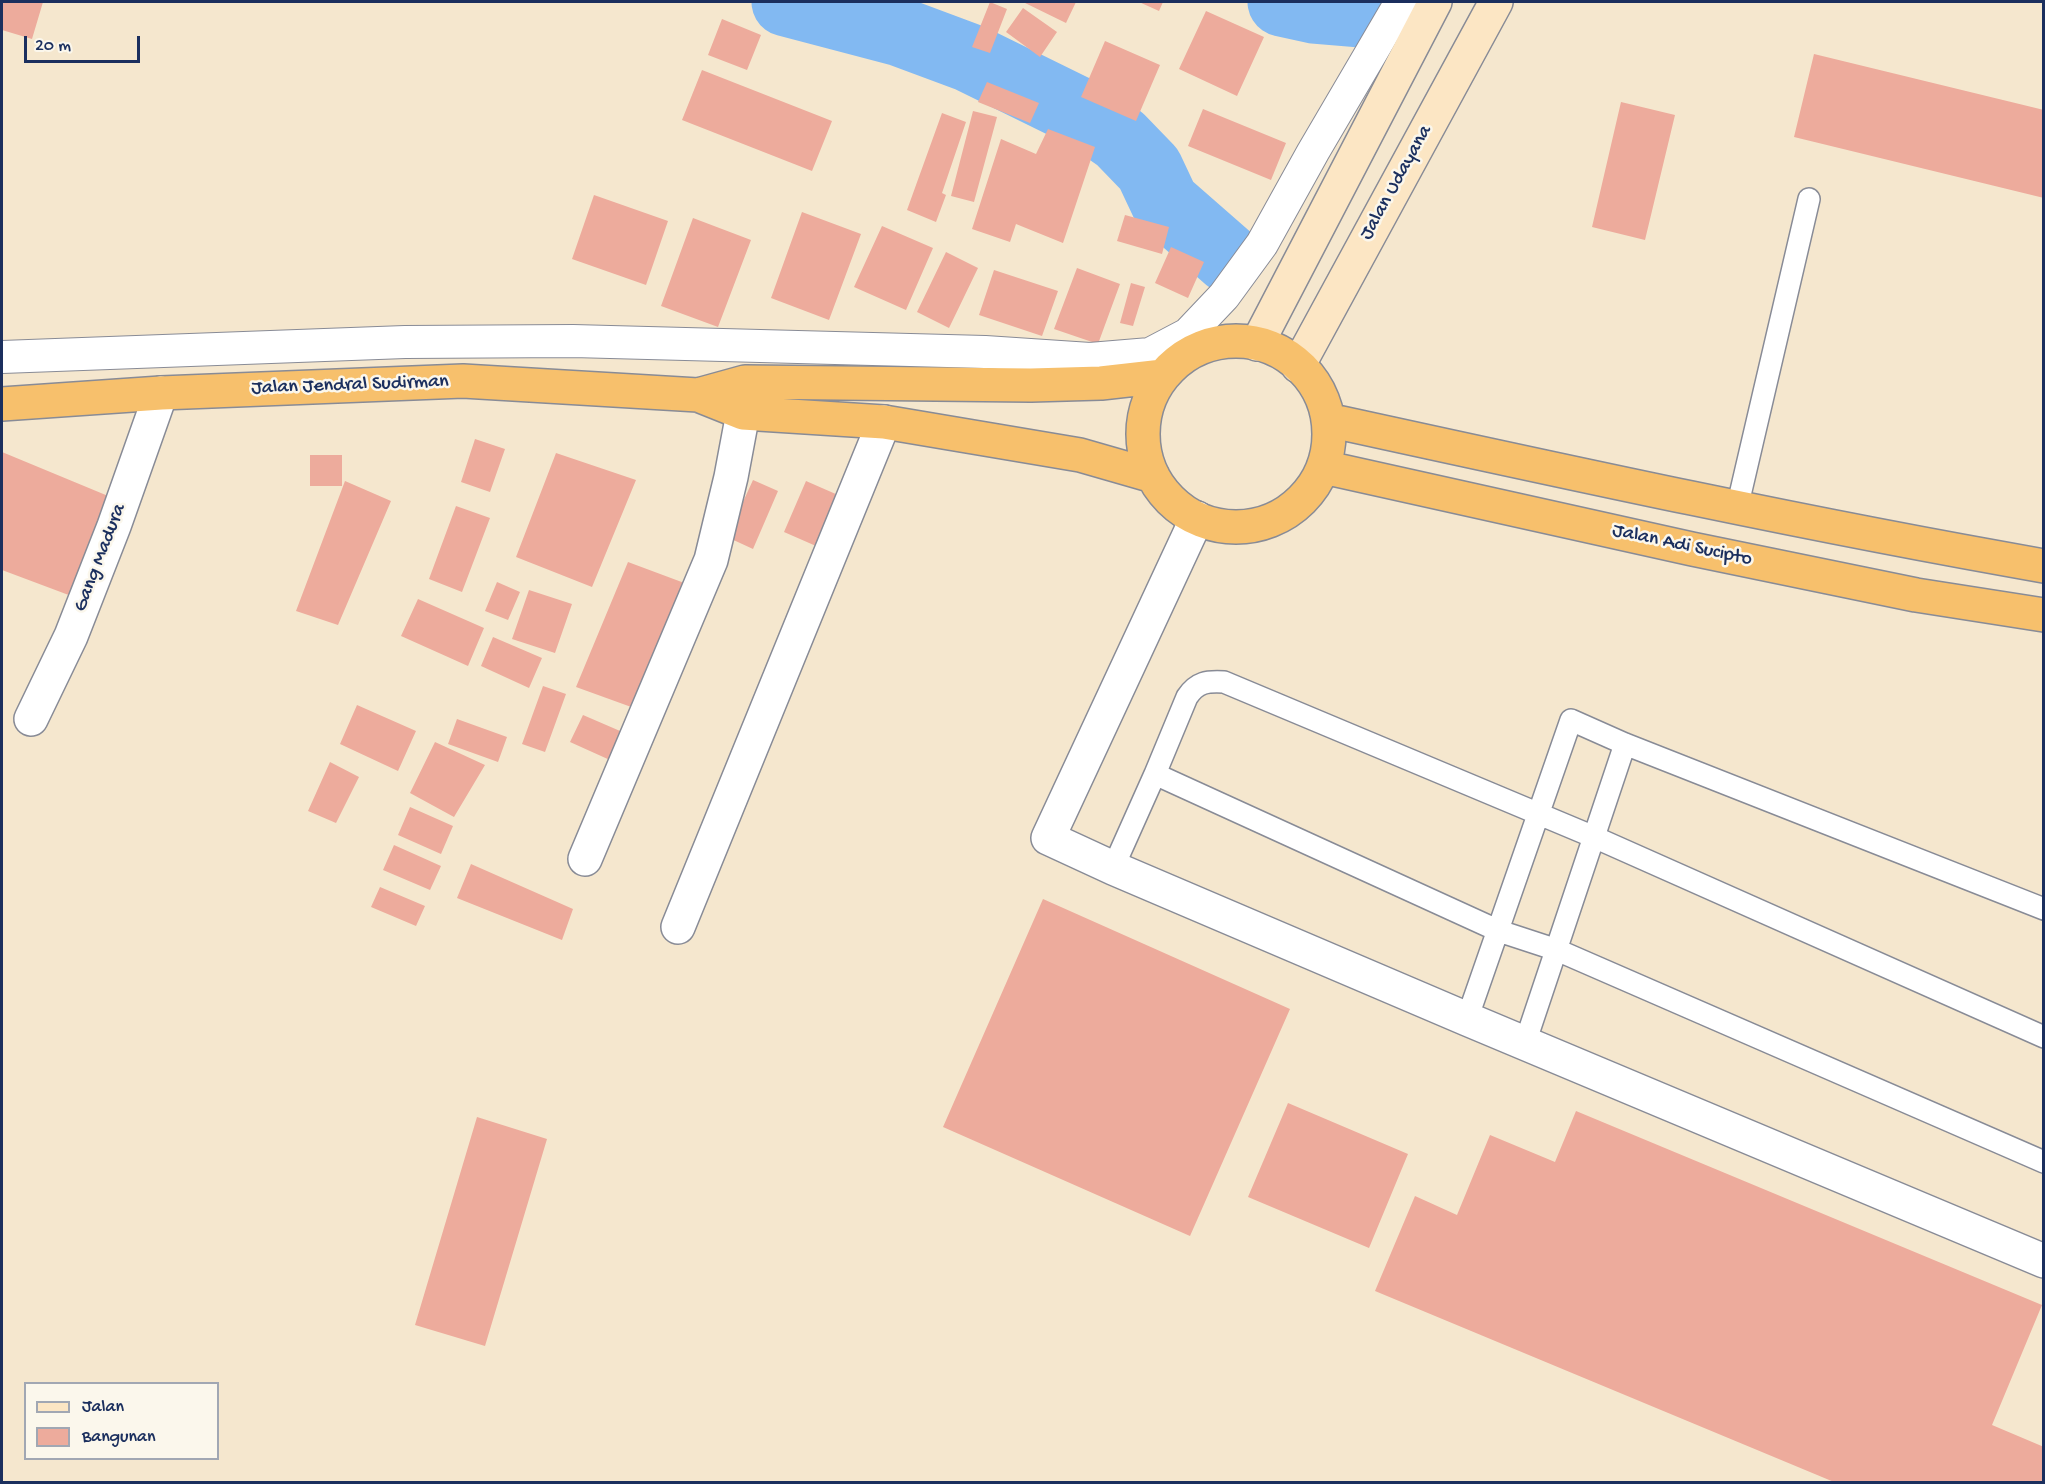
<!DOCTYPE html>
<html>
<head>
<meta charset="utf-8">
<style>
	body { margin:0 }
	#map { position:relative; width:2045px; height:1484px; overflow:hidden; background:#f5e7ce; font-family:"Gochi Hand",sans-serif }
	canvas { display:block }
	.frame { position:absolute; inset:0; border:3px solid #1b2f5e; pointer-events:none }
	.legend { position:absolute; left:24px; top:1382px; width:195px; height:78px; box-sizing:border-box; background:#fbf7ec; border:2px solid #a1a7b3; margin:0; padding:8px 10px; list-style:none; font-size:18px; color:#1b2f5e }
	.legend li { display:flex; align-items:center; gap:12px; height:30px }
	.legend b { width:30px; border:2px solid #a1a7b3 }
	.scale { position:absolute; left:24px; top:36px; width:116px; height:27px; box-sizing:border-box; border:3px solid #1b2f5e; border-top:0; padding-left:8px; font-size:18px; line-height:21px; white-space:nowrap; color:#1b2f5e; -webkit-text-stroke:4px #fbf7ec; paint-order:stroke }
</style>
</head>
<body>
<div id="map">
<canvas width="2045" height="1484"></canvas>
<div class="frame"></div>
<ul class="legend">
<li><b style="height:8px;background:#fce6c4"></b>Jalan</li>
<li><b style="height:16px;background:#edab9c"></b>Bangunan</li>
</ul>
<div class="scale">20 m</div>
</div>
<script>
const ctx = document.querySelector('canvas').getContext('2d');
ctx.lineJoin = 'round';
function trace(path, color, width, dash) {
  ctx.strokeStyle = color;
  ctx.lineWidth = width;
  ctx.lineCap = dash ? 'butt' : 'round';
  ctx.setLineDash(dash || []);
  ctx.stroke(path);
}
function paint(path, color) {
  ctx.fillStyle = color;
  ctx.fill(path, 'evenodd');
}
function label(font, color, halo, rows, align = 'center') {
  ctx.font = font + ' "Gochi Hand",sans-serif';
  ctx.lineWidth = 5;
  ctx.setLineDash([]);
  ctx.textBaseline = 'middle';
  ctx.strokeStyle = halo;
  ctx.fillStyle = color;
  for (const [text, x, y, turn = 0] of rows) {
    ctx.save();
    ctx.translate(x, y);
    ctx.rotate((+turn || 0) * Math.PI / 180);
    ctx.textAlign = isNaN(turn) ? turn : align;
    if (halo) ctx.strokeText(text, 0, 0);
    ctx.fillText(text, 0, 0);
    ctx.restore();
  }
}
const river = new Path2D(`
	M786,2L900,32L970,58L1084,114L1120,139L1149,169L1165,203L1229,259
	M1282,2L1314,9L1374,14`);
const building = new Path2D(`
	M2,2H43L32,39L2,30Z
	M990,2L1007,9L990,53L972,47Z
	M1023,2H1076L1066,23Z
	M1139,2H1163L1159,11Z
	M1023,8L1057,32L1040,57L1006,32Z
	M1206,11L1264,37L1237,96L1179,69Z
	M722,19L761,35L747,70L708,55Z
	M1105,41L1160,65L1136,121L1081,97Z
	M1814,54L2044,110V198L1794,137Z
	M702,70L832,121L812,171L682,120Z
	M987,82L1039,103L1030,123L978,102Z
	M1621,102L1675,115L1645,240L1592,227Z
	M1203,109L1286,143L1271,180L1188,146Z
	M973,111L997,117L974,202L951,196Z
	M942,113L966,122L942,193L946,195L936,222L907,210Z
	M1048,129L1095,147L1063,243L1016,224L1010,242L972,229L1001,139L1036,154Z
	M594,195L668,221L646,285L572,259Z
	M802,212L861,234L829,320L771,298Z
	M1125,215L1169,227L1162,254L1117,241Z
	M693,218L751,240L718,327L661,306Z
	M882,226L933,248L906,310L854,287Z
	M1171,247L1204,262L1188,298L1155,283Z
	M946,252L978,268L949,328L917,312Z
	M1077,268L1120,284L1098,344L1054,329Z
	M994,270L1058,291L1042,336L979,315Z
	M1131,283L1145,287L1133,326L1120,323Z
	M475,439L505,449L490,492L461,482Z
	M2,452L113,498L74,597L2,570Z
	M556,453L636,480L592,587L516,557Z
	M310,455H342V486H310Z
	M753,480L778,491L753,549L727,537Z
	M345,481L391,501L338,625L296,611Z
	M806,481L838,495L816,546L784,532Z
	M456,506L490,518L462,592L429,579Z
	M628,562L687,584L634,708L576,687Z
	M497,582L520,592L508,620L485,611Z
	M529,590L572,604L555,653L512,639Z
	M418,599L484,628L468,666L401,636Z
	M493,637L542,658L529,688L481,666Z
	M543,686L566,694L545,752L522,744Z
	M357,705L416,731L398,771L340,744Z
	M583,715L634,737L621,765L570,742Z
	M457,719L507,737L498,762L448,744Z
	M435,742L485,765L454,817L410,793Z
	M330,762L359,777L336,823L308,811Z
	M410,807L453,826L441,854L398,835Z
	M394,845L441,866L430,890L383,870Z
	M471,864L573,909L562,940L457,898Z
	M380,887L425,906L416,926L371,907Z
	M1043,899L1290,1009L1190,1236L943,1127Z
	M1288,1103L1408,1154L1369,1248L1248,1197Z
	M1576,1111L2042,1305L1992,1425L2044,1447L2043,1482H1834L1375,1291L1415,1196L1457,1215L1490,1135L1555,1162Z
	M477,1117L547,1139L485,1346L415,1325Z`);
const service = new Path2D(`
	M1737,508L1809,199
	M1155,774L1187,697C1197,682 1207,681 1224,682L1594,837L2044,1037
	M1113,868L1155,774L1499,931L1557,950L2044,1162
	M1467,1019L1571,720L1625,744L2044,909
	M1525,1043L1625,744`);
const pedestrian = new Path2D(`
	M2,357L405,342L573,341L985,352L1090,359L1150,354L1188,334L1224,296L1262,244L1313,152L1401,2`);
const minor = new Path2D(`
	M31,719L71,636L114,526L161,393
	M585,859L711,560L731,477L743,413L745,384
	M678,927L884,422`);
const tertiary = new Path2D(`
	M1197,518L1048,838L1113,868L1467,1019L2044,1261`);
const secondary = new Path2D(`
	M1257,344L1435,2
	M1298,366L1496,2`);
const trunk = new Path2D(`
	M1143 434a93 93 0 1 1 186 0a93 93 0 1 1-186 0Z
	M698,395L745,382L1031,385L1101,383L1163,376
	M2,404L161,393L463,381L698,395L743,413L884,422L1080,455L1153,476
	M1328,420C1566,472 1803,524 2044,566
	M1323,467L1692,549L1916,595L2044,615`);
const streetNames = [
	["Jalan Udayana",1397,183,-61],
	["Jalan Jendral Sudirman",350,386,-2],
	["Jalan Adi Sucipto",1682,546,12],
	["Gang Madura",101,558,-69]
];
trace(river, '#82b9f2', 69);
paint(building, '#edab9c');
trace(service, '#888b96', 24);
trace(pedestrian, '#888b96', 34);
trace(minor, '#888b96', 36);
trace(tertiary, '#888b96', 36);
trace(secondary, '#888b96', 36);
trace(trunk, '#888b96', 36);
trace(service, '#fff', 21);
trace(pedestrian, '#fff', 32);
trace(minor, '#fff', 33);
trace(tertiary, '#fff', 33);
trace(secondary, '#fce6c4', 33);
trace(trunk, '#f7c06c', 33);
label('20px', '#1b2f5e', '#fbf7ec', streetNames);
</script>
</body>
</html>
